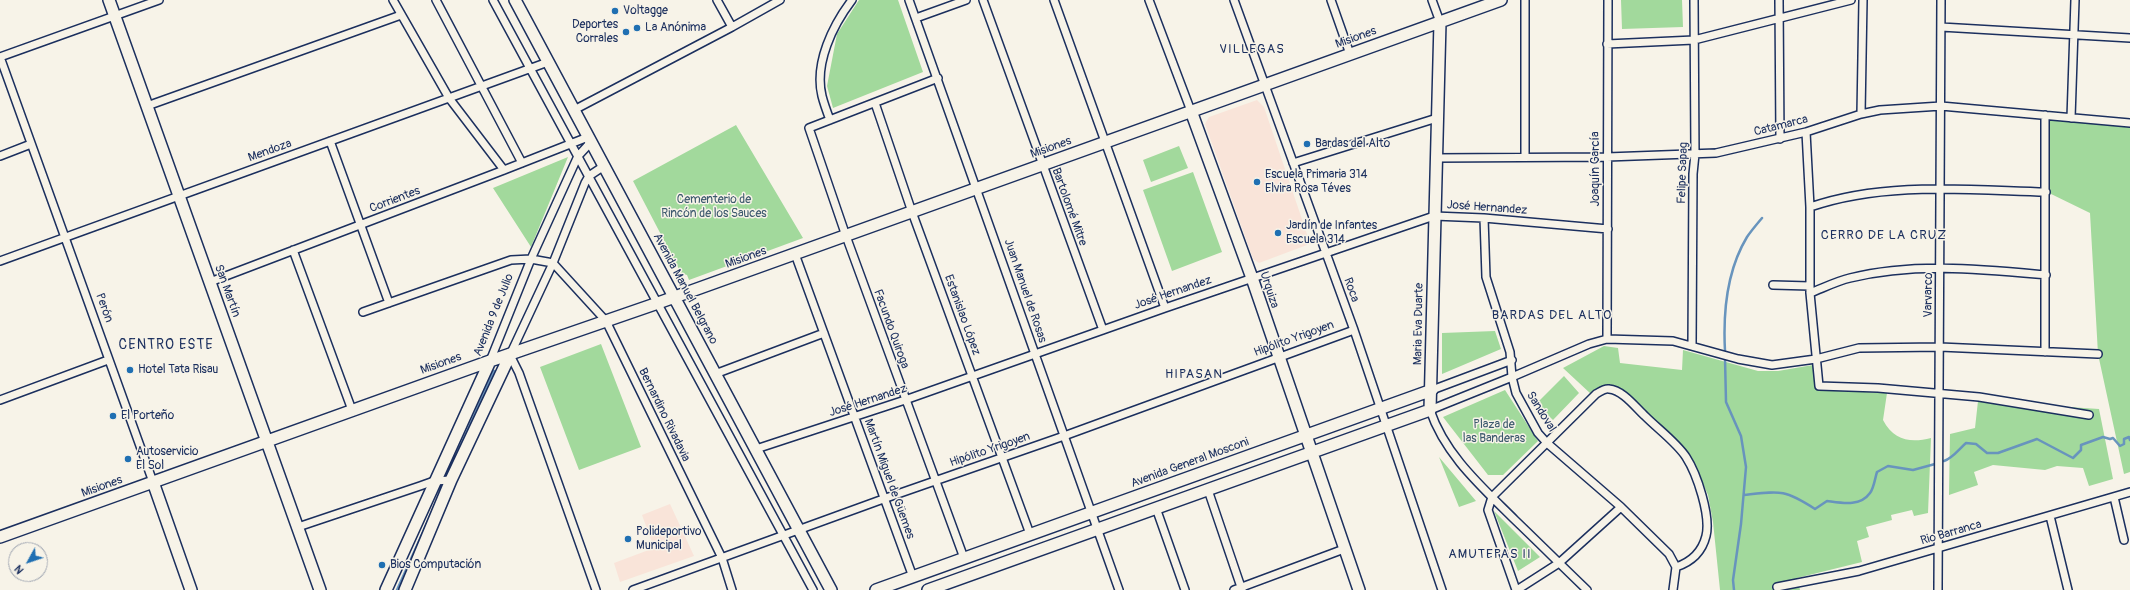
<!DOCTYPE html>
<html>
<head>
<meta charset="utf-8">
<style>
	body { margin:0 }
	#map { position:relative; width:2130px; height:590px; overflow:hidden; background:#f7f3e8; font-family:Pangolin,sans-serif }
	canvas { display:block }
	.north { position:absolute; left:8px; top:542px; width:40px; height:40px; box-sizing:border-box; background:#f7f3e8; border:1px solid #9fa5b1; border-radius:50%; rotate:230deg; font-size:11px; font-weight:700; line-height:16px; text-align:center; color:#1b2f5e }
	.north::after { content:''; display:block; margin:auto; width:14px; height:18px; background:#1f6fb2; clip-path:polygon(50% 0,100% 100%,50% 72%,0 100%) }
</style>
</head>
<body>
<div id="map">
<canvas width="2130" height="590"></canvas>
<div class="north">N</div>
</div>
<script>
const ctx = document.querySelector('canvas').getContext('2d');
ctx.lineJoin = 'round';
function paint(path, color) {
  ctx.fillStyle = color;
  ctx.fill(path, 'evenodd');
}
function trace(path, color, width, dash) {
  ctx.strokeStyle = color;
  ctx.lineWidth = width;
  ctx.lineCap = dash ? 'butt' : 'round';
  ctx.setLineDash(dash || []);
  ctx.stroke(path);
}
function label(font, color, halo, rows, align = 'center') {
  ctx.font = font + ' Pangolin,sans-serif';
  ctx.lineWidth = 3;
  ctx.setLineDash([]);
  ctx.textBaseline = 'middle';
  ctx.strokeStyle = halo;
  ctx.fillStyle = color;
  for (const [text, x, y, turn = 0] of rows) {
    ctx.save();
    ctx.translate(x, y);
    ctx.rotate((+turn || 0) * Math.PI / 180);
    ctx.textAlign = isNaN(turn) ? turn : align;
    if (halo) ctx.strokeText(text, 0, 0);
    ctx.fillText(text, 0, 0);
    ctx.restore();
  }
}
const built = new Path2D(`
	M1257,100L1264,107L1309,240L1307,245L1259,263L1253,259L1205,124L1209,117Z
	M670,504L694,556L620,582L614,563L654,548L642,515Z`);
const green = new Path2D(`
	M859,0H898L923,72L833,108L827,86L837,34Z
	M1621,0H1682L1683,27L1622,29Z
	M2047,118L2130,126V472L2124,474L2098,354L2090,213L2049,193Z
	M736,125L803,238L689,280L687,275L681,273L633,181Z
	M1179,146L1188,168L1151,182L1143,160Z
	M568,157L531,247L493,188Z
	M1193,172L1222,252L1172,271L1143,190Z
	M1495,331L1501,349L1442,374V333Z
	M601,344L641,447L579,470L540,367Z
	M1604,346L1618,348L1620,363L1682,370L1683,350L1758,371H1778L1813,365L1816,386L1818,390L1887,393L1883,420C1894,441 1911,443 1931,438L1928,513L1914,516L1912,510L1891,515L1892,520L1866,527L1869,537L1857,541L1862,562L1797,578L1800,590H1720L1713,522L1708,495L1692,459L1633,400L1600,387L1591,394L1563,368Z
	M1564,376L1579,393L1553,420L1536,404Z
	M1505,390L1538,441L1503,475H1488L1443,417Z
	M1978,401L2099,409L2113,479L2089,486L2083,468L2057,466L2045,470L1993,465L1974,472L1978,485L1949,495L1950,434L1975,428Z
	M1439,457L1476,501L1459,507Z
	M1494,511L1540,557L1518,571Z`);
const stream = new Path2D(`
	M1725,351C1723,314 1727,270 1747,237C1751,231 1757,224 1762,218
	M1725,358L1726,402L1741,436L1746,467L1741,524L1733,580L1734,590
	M457,454L494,371
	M1944,461C1953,458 1959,449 1966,443L1976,444L1987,453H1998L2037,439L2073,458L2081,450V445L2103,437L2110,439L2113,438L2120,446L2124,444V439L2129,437L2130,440
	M1744,495C1780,491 1784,489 1815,509L1827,501C1842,503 1860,507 1870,493C1874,488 1875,478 1877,472L1888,466L1913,470L1935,464
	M397,590L433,510`);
const street = new Path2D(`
	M393,0L449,98L504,170
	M436,0L522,163
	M493,0L813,590
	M717,0L732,27
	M909,0L1119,590
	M983,0L1103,330
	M1054,0L1165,308
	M1149,0L1191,111
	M1234,0L1354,330L1442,590
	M1331,0L1350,54
	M1432,0L1440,22
	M1779,0L1780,139
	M916,18L966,0
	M1941,27L2130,38
	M1607,44L1694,40L1851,0
	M0,57L153,482
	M0,57L159,0
	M938,78L809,128L846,236L964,558
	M875,103L912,212L1030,534
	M147,106L401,15
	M574,110L732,27L780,0
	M1861,114L1863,0
	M2071,118L2075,0
	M830,120C827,112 824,104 822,96C814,63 833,25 852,0
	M1806,132L1810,207V293L1819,386L1878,388L1979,397L2089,415
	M330,141L389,303
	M0,156L31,144
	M1525,157V0
	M1435,158L1607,157L1716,153L1806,132L1861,114L1880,110L1941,106L2130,123
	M1293,163L1437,118
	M1810,207C1885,181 1969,190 2046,192
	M1484,218L1486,277L1510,352L1512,377L1516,393L1538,433L1547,443L1621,507L1669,554L1676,567L1673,590
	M293,250L352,410
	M795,254L913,577
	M0,261L548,62
	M210,282L504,170L588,137
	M1773,285L1810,286
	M1810,293C1823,288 1837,281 1850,278C1914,262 1981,269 2046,275
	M363,312L511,260L531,259L553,263L606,321L722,558L732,590
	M1607,339L1608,0
	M1692,346L1693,174L1695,154L1694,0
	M2045,352V115
	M490,361L531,259L578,156L591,142
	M715,374L824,333
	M1432,390L1512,360
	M0,400L108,360
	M756,449L905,400L1165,308L1434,216L1484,218L1608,229
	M1208,490L1242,590
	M2114,497L2124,540
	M1156,508L1185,590
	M2050,516L2068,590
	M298,527L420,486L434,481L451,480
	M1777,587L1859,571L2130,492
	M596,590L519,373L510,355L553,263L585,183L589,176L604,166
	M633,590L886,498L1064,436L1354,330
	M1234,590L1344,549
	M1516,590L1488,510L1492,497L1596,394C1600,392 1604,388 1609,389C1623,390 1636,408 1645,416C1658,429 1677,443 1686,457C1697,474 1711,516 1706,536C1702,552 1691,562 1676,567
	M1517,590L1559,563L1621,507
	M1587,590C1563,567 1539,543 1515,520C1482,487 1445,455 1430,410L1512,377L1589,344L1607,339L1673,341L1738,359L1772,365L1816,359L1859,348L1940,347L2098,354
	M1938,590L1941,0`);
const secondary = new Path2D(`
	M109,0L320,590
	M515,0L831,590
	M1191,111L1252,278L1359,590
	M153,482L191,590
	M0,537L490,361L658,303L1501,0
	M386,590L490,361
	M405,590L451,480L510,355
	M876,590L1432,390
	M928,590L1430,410L1440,22`);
const markers = [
	[615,11,4,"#1f6fb2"],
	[637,28,4,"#1f6fb2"],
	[626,32,4,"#1f6fb2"],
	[1307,144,4,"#1f6fb2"],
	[1257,182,4,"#1f6fb2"],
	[1278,233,4,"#1f6fb2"],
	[130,370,4,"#1f6fb2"],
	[113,416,4,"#1f6fb2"],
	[128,459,4,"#1f6fb2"],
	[628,539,4,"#1f6fb2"],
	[382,565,4,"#1f6fb2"]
];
const poiNames = [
	["Voltagge",623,11],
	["Deportes",618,25,"right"],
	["Corrales",618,39,"right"],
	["La Anónima",645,28],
	["Bardas del Alto",1315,144],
	["Escuela Primaria 314",1265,175],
	["Elvira Rosa Téves",1265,189],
	["Jardín de Infantes",1286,226],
	["Escuela 314",1286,240],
	["Hotel Tata Risau",138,370],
	["El Porteño",121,416],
	["Autoservicio",136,452],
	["El Sol",136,466],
	["Polideportivo",636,532],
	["Municipal",636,546],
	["Bios Computación",390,565]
];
const streetNames = [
	["Misiones",1356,38,-20],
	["Catamarca",1781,126,-14],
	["Misiones",1051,148,-20],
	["Mendoza",270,151,-20],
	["Joaquín García",1596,169,-90],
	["Felipe Sapag",1683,173,-88],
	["Corrientes",395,200,-21],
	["Bartolomé Mitre",1069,207,70],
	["José Hernandez",1487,208,4],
	["Misiones",746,258,-20],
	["Avenida Manuel Belgrano",685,289,62],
	["Urquiza",1269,290,72],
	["Roca",1351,290,70],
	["San Martín",227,291,70],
	["Juan Manuel de Rosas",1025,291,71],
	["José Hernandez",1173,293,-19],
	["Varvarco",1929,295,-90],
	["Perón",104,308,70],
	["Avenida 9 de Julio",494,315,-68],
	["Estanislao López",962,315,70],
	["Maria Eva Duarte",1419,324,-89],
	["Facundo Quiroga",891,329,70],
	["Hipólito Yrigoyen",1294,339,-20],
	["Misiones",441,364,-20],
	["José Hernandez",868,401,-18],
	["Sandoval",1541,412,58],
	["Bernardino Rivadavia",664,415,64],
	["Hipólito Yrigoyen",990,450,-19],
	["Avenida General Mosconi",1190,463,-20],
	["Martín Miguel de Güemes",889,479,70],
	["Misiones",102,487,-20],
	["Rio Barranca",1951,533,-16]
];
const parkNames = [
	["Cementerio de",714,200],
	["Rincón de los Sauces",714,214],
	["Plaza de",1494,425],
	["las Banderas",1494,439]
];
const neighbourhoodNames = [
	["VILLEGAS",1252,50],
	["CERRO DE LA CRUZ",1884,236],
	["BARDAS DEL ALTO",1552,316],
	["HIPASAN",1194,375],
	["AMUTEPAS II",1490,555]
];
const quarterNames = [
	["CENTRO ESTE",166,345]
];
paint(built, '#f9e4d9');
paint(green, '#a2d99c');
trace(stream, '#6894bd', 2.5);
trace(street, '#1b2f5e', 10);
trace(secondary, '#1b2f5e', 14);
trace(street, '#f7f3e8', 7);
trace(secondary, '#f7f3e8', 11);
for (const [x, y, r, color] of markers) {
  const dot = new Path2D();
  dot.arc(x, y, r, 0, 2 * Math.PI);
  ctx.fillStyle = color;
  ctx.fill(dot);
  trace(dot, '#f7f3e8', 1.5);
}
label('12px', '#1b2f5e', '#f7f3e8', poiNames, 'left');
label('12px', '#1b2f5e', '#f7f3e8', streetNames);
label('12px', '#3d5a6e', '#f7f3e8', parkNames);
ctx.letterSpacing = '1px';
label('13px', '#1b2f5e', '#f7f3e8', neighbourhoodNames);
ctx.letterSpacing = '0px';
ctx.letterSpacing = '1px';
label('14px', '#1b2f5e', '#f7f3e8', quarterNames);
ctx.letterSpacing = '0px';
</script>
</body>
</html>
